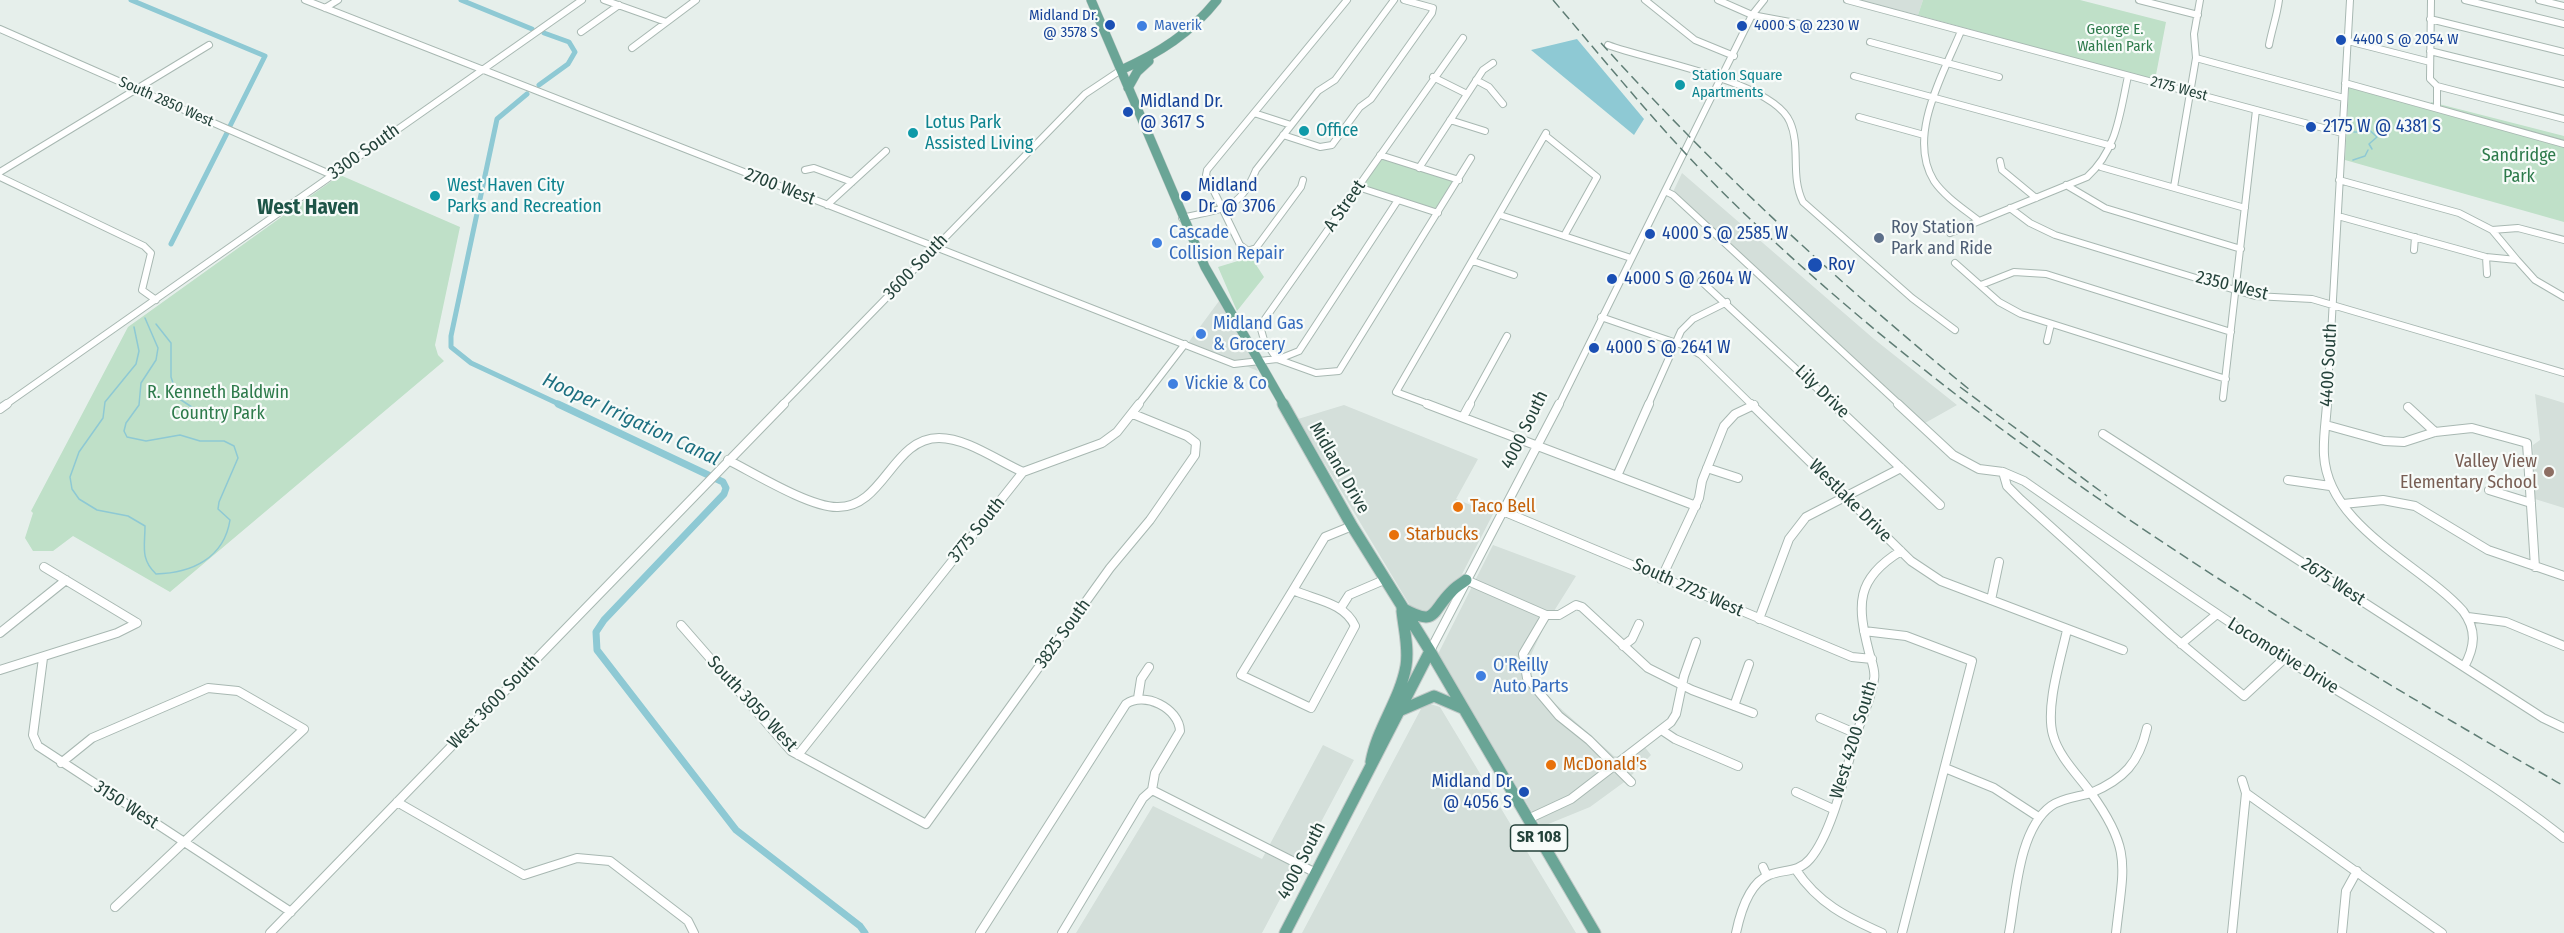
<!DOCTYPE html>
<html>
<head>
<meta charset="utf-8">
<style>
	body { margin:0 }
	canvas { display:block; background:#e6efeb }
</style>
</head>
<body>
<canvas width="2564" height="933"></canvas>
<script>
const ctx = document.querySelector('canvas').getContext('2d');
ctx.lineJoin = 'round';
function paint(path, color) {
  ctx.fillStyle = color;
  ctx.fill(path, 'evenodd');
}
function trace(path, color, width, dash) {
  ctx.strokeStyle = color;
  ctx.lineWidth = width;
  ctx.lineCap = dash ? 'butt' : 'round';
  ctx.setLineDash(dash || []);
  ctx.stroke(path);
}
function label(font, color, halo, rows, align = 'center') {
  ctx.font = font + ' "Fira Sans Condensed",sans-serif';
  ctx.lineWidth = 4.5;
  ctx.setLineDash([]);
  ctx.textBaseline = 'middle';
  ctx.strokeStyle = halo;
  ctx.fillStyle = color;
  for (const [text, x, y, turn = 0] of rows) {
    ctx.save();
    ctx.translate(x, y);
    ctx.rotate((+turn || 0) * Math.PI / 180);
    ctx.textAlign = isNaN(turn) ? turn : align;
    if (halo) ctx.strokeText(text, 0, 0);
    ctx.fillText(text, 0, 0);
    ctx.restore();
  }
}
const built = new Path2D(`
	M1860,0H1923L1918,15Z
	M1682,173L1874,339L1957,405L1925,423L1673,192Z
	M1222,297L1258,371L1188,343Z
	M2535,394L2564,403V508L2535,499L2533,445L2540,440Z
	M1344,405L1478,459L1456,499L1493,514L1440,617L1418,619L1298,419Z
	M1493,545L1576,576L1544,627L1528,661L1531,676L1541,691L1614,756L1620,757L1640,741L1651,755L1627,780L1590,807L1541,827L1438,654Z
	M1427,703L1440,707L1576,933H1302L1422,707Z
	M1323,745L1354,760L1262,933H1076L1153,806L1262,859Z`);
const green = new Path2D(`
	M1923,0H2080L2166,22L2155,80L1918,15Z
	M2349,86L2432,107L2431,102L2564,136V222L2345,160Z
	M1382,157L1456,180L1436,211L1360,187Z
	M340,175L460,227L435,345L438,355L444,361L170,592L73,536L53,551H33L25,538L33,513L31,511L128,327Z
	M1251,257L1264,277L1237,311L1218,267Z`);
const water = new Path2D(`
	M1577,39L1644,119L1634,135L1531,50Z`);
const stream = new Path2D(`
	M2354,132H2359L2365,126L2377,137L2369,144L2372,149
	M2353,160L2365,156L2368,150
	M156,324L171,343V377L178,398L204,415
	M134,327L139,351L136,364L105,402L103,418L79,452L70,477L72,489L79,499L97,510L128,516L145,526C145,546 140,559 156,574C192,573 224,558 230,520L218,509L219,502L238,458L234,446L224,441H200L180,435L146,441L127,437L124,431L126,423L139,405L141,383L156,360L158,348L145,318`);
const canalFar1 = new Path2D(`
	M131,0L265,56L230,126
	M461,0L532,29
	M539,85L568,64L575,52L569,42L544,33
	M527,94L497,119L451,336V347L471,363L561,405
	M171,244L227,133`);
const canal = new Path2D(`
	M558,404L723,482L726,488L724,494L604,620L596,632L597,650L736,830L860,926L865,933`);
const minorFar1 = new Path2D(`
	M305,0L1234,364L1277,359L1264,340L1260,326L1463,38
	M604,0L666,22
	M1645,0L1695,40L1734,56
	M1718,0L1752,15L1806,25
	M1847,0L2342,133
	M2139,0L2198,15
	M2431,0L2430,79L2437,86V108
	M2465,0L2564,24
	M2539,0L2564,6
	M325,8L338,0
	M2430,19L2564,52
	M0,29L332,175
	M1961,31C1944,73 1906,136 1934,181C1945,197 1964,209 1979,221
	M581,32L619,5
	M2348,41L2430,62
	M1870,42L1999,77
	M1608,45C1650,61 1773,81 1790,122C1801,147 1790,176 1803,202L1912,298L1955,330
	M2269,45C2272,29 2277,16 2279,0
	M632,48L696,0
	M2430,51L2564,84
	M2196,58L2344,98
	M1854,76L2112,146
	M1433,77L1467,94
	M1476,80L1489,87L1503,104
	M2345,83L2564,144
	M2437,86L2564,119
	M1254,113L1291,125
	M1859,117L1924,135
	M1450,120L1485,131
	M1283,135L1320,147L1332,145L1360,107L1371,99L1432,13L1433,8L1404,0
	M1546,136L1597,177L1564,236
	M1380,155L1459,180
	M2000,161L2002,170L2036,198
	M2101,167L2245,208
	M1419,168L1483,70L1493,63
	M805,170L814,168L852,182
	M0,172L209,45
	M0,177L144,246L151,253L142,290L156,300
	M1303,180L1301,187L1256,248L1248,251L1240,245L1206,175L1207,170L1347,0
	M2339,180L2459,213L2492,230L2518,228L2564,240
	M2066,185L2105,208L2241,249
	M1358,187L1438,213
	M2174,187L2196,58L2194,34L2200,0
	M1665,191L1673,195L1900,405
	M827,205L886,151
	M2010,208L2030,223L2055,235L2255,296L2312,299L2564,373
	M1500,215L1631,258
	M2338,216L2486,257L2517,260L2535,280L2564,297
	M1182,218C1222,208 1239,212 1256,170L1318,91L1335,80L1394,0
	M2492,230L2517,260
	M1950,233L2087,177C2117,150 2120,113 2128,76
	M2414,250L2415,237
	M2486,257L2487,274
	M1473,261L1514,275
	M1955,263L1999,302L2021,314L2226,379
	M1701,281L1835,405
	M1981,285L2014,272L2046,274L2231,332
	M1601,317L1685,346L1701,355L1752,405
	M2047,341L2051,324
	M1277,359L1316,373L1339,371L1471,158
	M1279,359L1299,351L1398,200
	M2223,398L2256,110
	M5,405L582,0
	M782,405L1085,94L1121,70
	M1138,405L1185,344
	M1431,405L1396,392L1546,133
	M1469,405L1507,336
	M1559,405L1752,15L1764,0
	M1648,405L1681,331L1693,319L1727,302
	M2327,405L2350,0`);
const minor = new Path2D(`
	M1427,404L1696,506
	M1751,404L1911,561L1941,581L2123,650
	M1833,404L1940,505
	M1898,404L1953,455L1979,469L2003,472L2007,486L2021,500L2171,635L2244,696L2285,658
	M2327,404C2326,421 2323,438 2324,455C2328,527 2421,564 2463,611C2477,630 2475,647 2464,667
	M2408,407L2435,432
	M0,409L7,404
	M1463,417L1470,404
	M2326,425L2384,441L2404,442L2435,432L2472,428L2527,443L2535,567
	M2103,434L2543,718L2564,728
	M728,460C754,473 809,507 837,507C884,508 892,438 939,438C967,438 998,461 1023,472
	M1707,468L1738,478
	M2003,472L2024,481C2110,541 2196,601 2284,658C2378,717 2477,769 2564,838
	M1617,476L1649,404
	M2288,480L2330,486
	M2489,490L2531,503
	M2343,504L2383,500L2415,506L2488,550L2564,576
	M1505,512L1852,657L1872,659
	M44,567L137,623
	M1661,579L1699,498L1702,481L1724,426L1735,414L1754,405
	M1466,580L1546,615H1559L1576,605L1582,607L1648,668L1692,690L1753,713
	M1293,590C1315,600 1344,602 1355,626L1311,708L1241,675Z
	M1293,590L1325,537L1352,526
	M1991,600L1999,562
	M1340,609L1349,595L1384,580
	M1546,615L1523,654L1527,678L1559,716L1589,740L1631,782
	M2468,617L2506,622L2564,646
	M1759,619L1789,539L1806,517L1901,468
	M681,625L791,751L926,824L1110,568L1150,520L1195,455L1196,443L1187,436L1133,414
	M1864,631L1906,636L1972,661L1902,933
	M0,633L66,580
	M2181,644L2217,614
	M1623,646L1632,639L1639,624
	M1430,651L1559,404
	M43,658L33,735L38,746L291,912
	M0,670L117,633L137,623
	M1138,698L1141,679L1149,667
	M1734,706L1749,664
	M1820,718L1857,734
	M1663,731L1675,739L1738,766
	M798,755L1023,472L1102,443L1117,432L1139,404
	M61,763L92,738L208,688L238,691L304,729L115,907
	M1945,768L1994,788L2037,816
	M1152,790L1316,873
	M1796,792L1833,809
	M2246,793L2442,933
	M397,802L524,875L577,858L610,861L688,921L694,933
	M1528,819L1571,799L1671,722L1676,714L1684,676L1696,642
	M1763,867L1767,876
	M1796,870C1818,903 1846,917 1882,933
	M270,933L784,404
	M980,933L1126,704C1144,691 1179,708 1180,731L1155,773L1152,790L1143,798L1062,933
	M1736,933C1740,914 1749,883 1769,875C1784,869 1798,873 1810,859C1833,832 1846,769 1856,735C1862,717 1872,697 1874,679C1876,671 1871,660 1869,652C1857,605 1855,579 1901,551
	M2009,933C2016,896 2018,830 2051,806C2062,798 2078,797 2091,793C2078,775 2059,757 2053,735C2045,707 2061,658 2067,630
	M2116,933C2123,867 2133,851 2091,793C2124,779 2139,763 2147,728
	M2232,933L2246,793L2242,780
	M2342,933L2346,891L2357,871`);
const majorFar1 = new Path2D(`
	M1091,0L1205,267L1284,405
	M1121,70C1159,53 1191,33 1217,0
	M1128,88L1137,72L1149,61`);
const major = new Path2D(`
	M1283,404L1352,526L1430,651L1595,933
	M1402,608C1437,627 1430,613 1451,592C1455,587 1461,584 1466,580
	M1399,711L1434,696L1462,708
	M1371,762C1377,728 1400,700 1406,666C1409,648 1404,630 1402,611
	M1285,933L1430,651`);
const rail = new Path2D(`
	M1553,0C1616,74 1677,150 1748,217C1990,447 2275,621 2564,786
	M1601,43C1715,169 1838,283 1970,390
	M1960,387L2107,496`);
const markers = [
	[1110,25,6,"#1a4fb4"],
	[1142,26,6,"#3f7fe0"],
	[1742,26,6,"#1a4fb4"],
	[2341,40,6,"#1a4fb4"],
	[1680,85,6,"#0f9aa8"],
	[1128,112,6,"#1a4fb4"],
	[2311,127,6,"#1a4fb4"],
	[1304,131,6,"#0f9aa8"],
	[913,133,6,"#0f9aa8"],
	[435,196,6,"#0f9aa8"],
	[1186,196,6,"#1a4fb4"],
	[1650,234,6,"#1a4fb4"],
	[1879,238,6,"#5c6f8a"],
	[1157,243,6,"#3f7fe0"],
	[1815,265,8,"#1a4fb4"],
	[1612,279,6,"#1a4fb4"],
	[1201,334,6,"#3f7fe0"],
	[1594,348,6,"#1a4fb4"],
	[1173,384,6,"#3f7fe0"],
	[2549,472,6,"#8d6e63"],
	[1458,507,6,"#e8710a"],
	[1394,535,6,"#e8710a"],
	[1481,676,6,"#3f7fe0"],
	[1551,765,6,"#e8710a"],
	[1524,792,6,"#1a4fb4"]
];
const farTransitnames = [
	["Midland Dr.",1098,16,"right"],
	["@ 3578 S",1098,33,"right"],
	["4000 S @ 2230 W",1754,26],
	["4400 S @ 2054 W",2353,40]
];
const farShopnames = [
	["Maverik",1154,26]
];
const farParknames = [
	["George E.",2115,30],
	["Wahlen Park",2115,47]
];
const farCulturenames = [
	["Station Square",1692,76],
	["Apartments",1692,93]
];
const farStreetnames = [
	["2175 West",2179,89,15],
	["South 2850 West",166,102,24]
];
const shields = [
	[1539,838,57]
];
const shieldNames = [
	["SR 108",1539,838]
];
const transitNames = [
	["Midland Dr.",1140,102],
	["@ 3617 S",1140,123],
	["2175 W @ 4381 S",2323,127],
	["Midland",1198,186],
	["Dr. @ 3706",1198,207],
	["4000 S @ 2585 W",1662,234],
	["Roy",1828,265],
	["4000 S @ 2604 W",1624,279],
	["4000 S @ 2641 W",1606,348],
	["Midland Dr",1512,782,"right"],
	["@ 4056 S",1512,803,"right"]
];
const cultureNames = [
	["Lotus Park",925,123],
	["Assisted Living",925,144],
	["Office",1316,131],
	["West Haven City",447,186],
	["Parks and Recreation",447,207]
];
const streetNames = [
	["3300 South",364,152,-35],
	["2700 West",780,187,21],
	["A Street",1345,206,-55],
	["3600 South",916,267,-46],
	["2350 West",2232,286,14],
	["4400 South",2329,365,-87],
	["Lily Drive",1822,392,44],
	["4000 South",1525,430,-64],
	["Midland Drive",1339,468,60],
	["Westlake Drive",1850,501,45],
	["3775 South",977,530,-51],
	["2675 West",2333,582,33],
	["South 2725 West",1688,588,24],
	["3825 South",1063,634,-54],
	["Locomotive Drive",2283,656,32],
	["West 3600 South",494,702,-46],
	["South 3050 West",752,704,47],
	["West 4200 South",1854,740,-73],
	["3150 West",126,805,33],
	["4000 South",1302,861,-63]
];
const parkNames = [
	["Sandridge",2519,156],
	["Park",2519,177],
	["R. Kenneth Baldwin",218,393],
	["Country Park",218,414]
];
const serviceNames = [
	["Roy Station",1891,228],
	["Park and Ride",1891,249]
];
const shopNames = [
	["Cascade",1169,233],
	["Collision Repair",1169,254],
	["Midland Gas",1213,324],
	["& Grocery",1213,345],
	["Vickie & Co",1185,384],
	["O'Reilly",1493,666],
	["Auto Parts",1493,687]
];
const educationNames = [
	["Valley View",2537,462],
	["Elementary School",2537,483]
];
const foodNames = [
	["Taco Bell",1470,507],
	["Starbucks",1406,535],
	["McDonald's",1563,765]
];
const waterNames = [
	["Hooper Irrigation Canal",631,420,25]
];
const quarterNames = [
	["West Haven",308,208]
];
paint(built, '#d4dfda');
paint(green, '#bfe0c8');
paint(water, '#8ec9d4');
trace(stream, '#8ec9d4', 1.5);
trace(canalFar1, '#8ec9d4', 5);
trace(canal, '#8ec9d4', 7);
trace(minorFar1, '#a8b8b2', 8);
trace(minor, '#a8b8b2', 10);
trace(majorFar1, '#c2cac8', 10);
trace(major, '#c2cac8', 13);
trace(minorFar1, '#fff', 6);
trace(minor, '#fff', 8);
trace(majorFar1, '#6aa596', 9);
trace(major, '#6aa596', 11);
trace(rail, '#5f7d75', 1.5, [10, 5]);
for (const [x, y, r, color] of markers) {
  const dot = new Path2D();
  dot.arc(x, y, r, 0, 2 * Math.PI);
  ctx.fillStyle = color;
  ctx.fill(dot);
  trace(dot, '#f7fbf9', 2);
}
label('15px', '#164399', '#f7fbf9', farTransitnames, 'left');
label('15px', '#366cbe', '#f7fbf9', farShopnames, 'left');
label('15px', '#2d7a4b', '#f7fbf9', farParknames);
label('15px', '#0d838f', '#f7fbf9', farCulturenames, 'left');
label('15px', '#24423a', '#f7fbf9', farStreetnames);
for (const [x, y, w] of shields) {
  const box = new Path2D();
  box.roundRect(x - w / 2, y - 13, w, 26, 4.5);
  ctx.fillStyle = '#f7fbf9';
  ctx.fill(box);
  trace(box, '#24423a', 1.5);
}
label('bold 16px', '#24423a', null, shieldNames);
label('18px', '#164399', '#f7fbf9', transitNames, 'left');
label('18px', '#0d838f', '#f7fbf9', cultureNames, 'left');
label('18px', '#24423a', '#f7fbf9', streetNames);
label('18px', '#2d7a4b', '#f7fbf9', parkNames);
label('18px', '#4e5e75', '#f7fbf9', serviceNames, 'left');
label('18px', '#366cbe', '#f7fbf9', shopNames, 'left');
label('18px', '#785e54', '#f7fbf9', educationNames, 'right');
label('18px', '#c56008', '#f7fbf9', foodNames, 'left');
label('italic 20px', '#1c6f80', '#f7fbf9', waterNames);
label('bold 21px', '#1f5548', '#f7fbf9', quarterNames);
</script>
</body>
</html>
